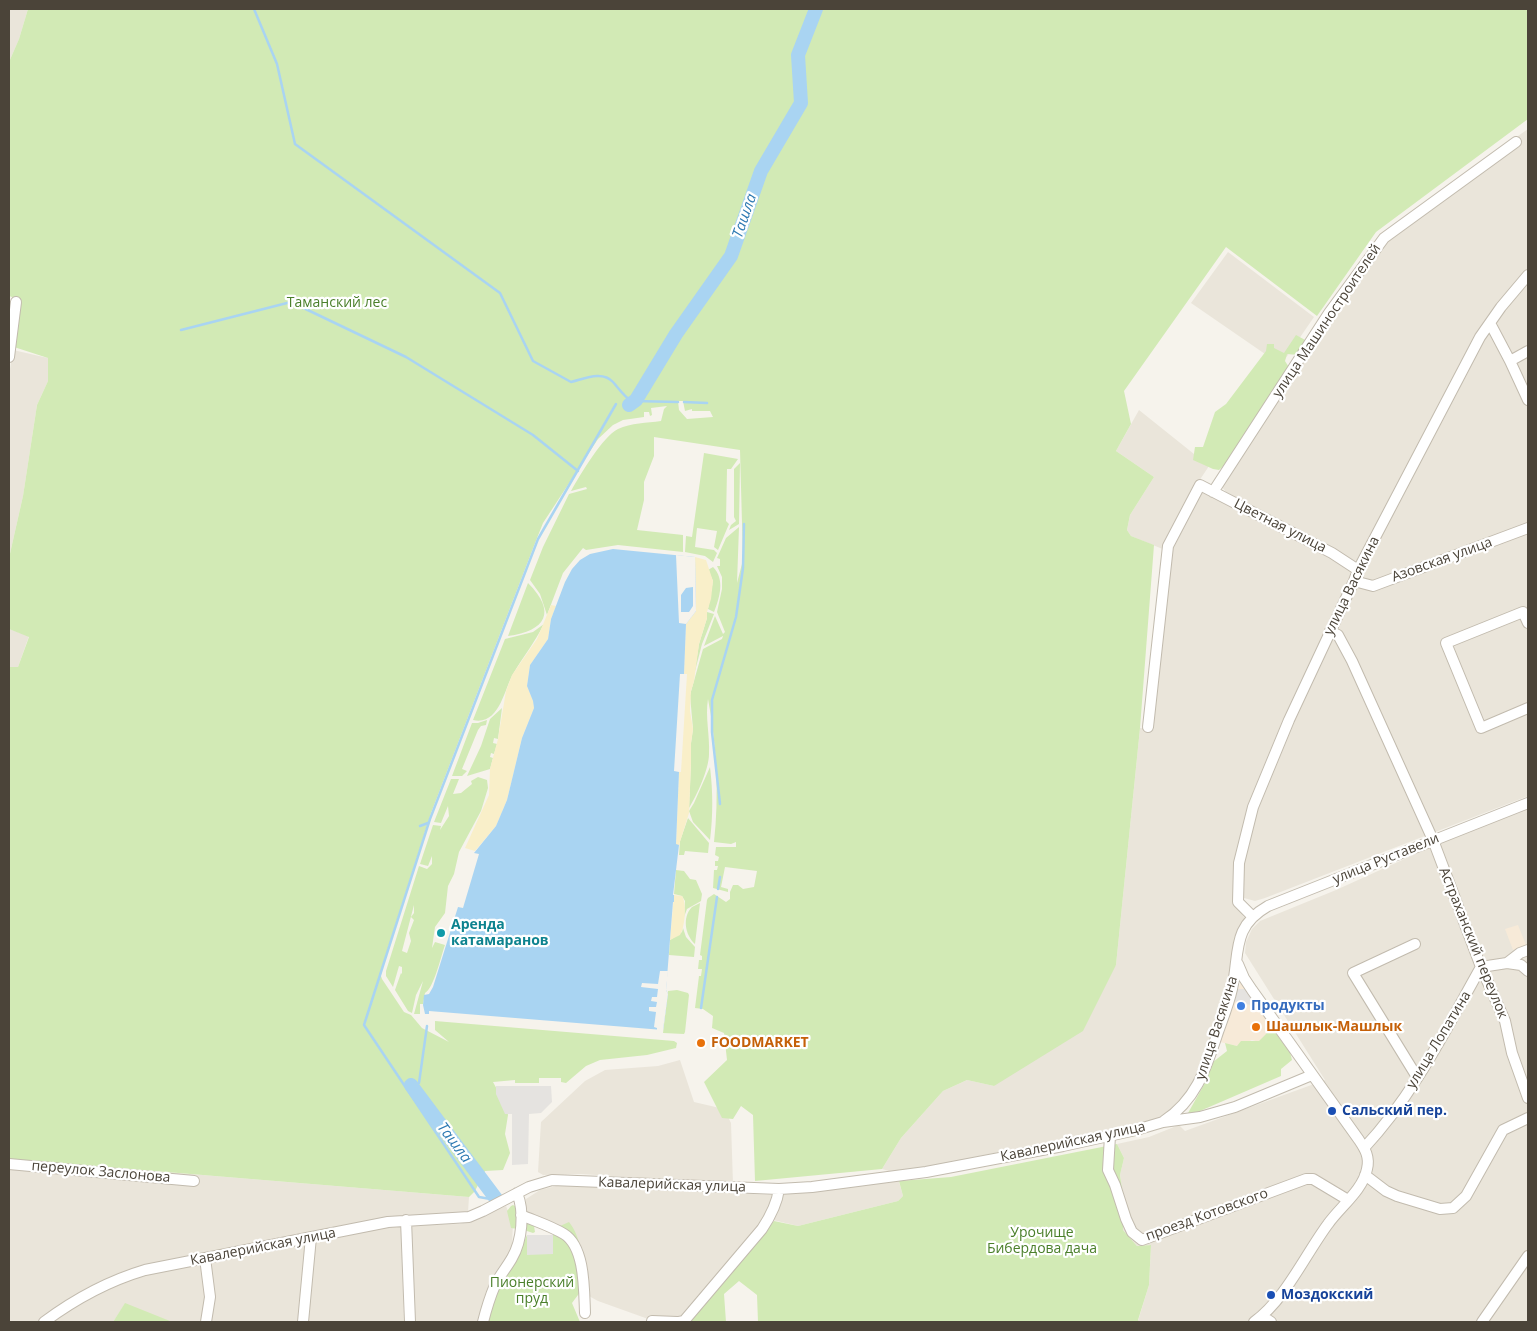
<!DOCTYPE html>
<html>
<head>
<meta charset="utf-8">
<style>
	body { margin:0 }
	#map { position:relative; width:1537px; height:1331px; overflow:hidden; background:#f6f3ec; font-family:"Open Sans",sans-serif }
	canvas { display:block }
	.frame { position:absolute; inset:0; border:10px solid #4b4439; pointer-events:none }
</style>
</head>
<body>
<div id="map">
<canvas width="1537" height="1331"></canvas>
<div class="frame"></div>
</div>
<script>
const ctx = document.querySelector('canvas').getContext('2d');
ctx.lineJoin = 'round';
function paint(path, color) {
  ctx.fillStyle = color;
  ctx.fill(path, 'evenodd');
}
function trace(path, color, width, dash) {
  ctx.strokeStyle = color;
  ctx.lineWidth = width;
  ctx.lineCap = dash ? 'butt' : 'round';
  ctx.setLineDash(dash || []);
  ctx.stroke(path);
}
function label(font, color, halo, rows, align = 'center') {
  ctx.font = font + ' "Open Sans",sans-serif';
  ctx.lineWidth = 4.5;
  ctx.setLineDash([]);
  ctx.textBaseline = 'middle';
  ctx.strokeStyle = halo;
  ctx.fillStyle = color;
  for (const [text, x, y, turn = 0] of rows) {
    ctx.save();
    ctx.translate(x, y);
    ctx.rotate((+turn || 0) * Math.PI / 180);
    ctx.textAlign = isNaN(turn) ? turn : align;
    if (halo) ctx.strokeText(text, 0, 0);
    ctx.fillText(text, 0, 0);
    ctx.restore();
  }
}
const residential = new Path2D(`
	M9,9H28L19,39L9,62Z
	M1528,129V270L1501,302L1479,331L1430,421L1363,557L1355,561L1350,560L1226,492L1222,487L1223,482L1328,321L1385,244L1522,143L1518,136Z
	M1228,252L1314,317L1281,365L1191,303Z
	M1528,279V390L1500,333L1497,323L1499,313Z
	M1486,330L1490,331L1508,362L1528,408V796L1265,898L1255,901L1244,898V865L1258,809L1293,721L1366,563Z
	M13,350L48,358V381L37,405L23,496L9,558V375Z
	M1139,410L1209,466L1195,487L1165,550L1131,536L1127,530L1130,515L1154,477L1116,451Z
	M1203,491L1328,555L1355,571L1246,821L1237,905L1245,919L1228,987L1205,1062L1180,1105L1155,1121L1085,1137L1028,1146L927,1167L889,1171L882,1169L901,1138L943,1091L967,1080L994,1086L1116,965L1140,728L1154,730L1156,663L1171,548Z
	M9,629L29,636L18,667H9Z
	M1528,808V1322H1139L1138,1321L1149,1285L1151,1245L1137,1246L1123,1230L1124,1201L1120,1175L1124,1158L1117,1144L1149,1137L1179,1125L1185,1131L1325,1080L1245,953L1246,942L1252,929L1260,921L1336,890L1442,842Z
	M680,1060L694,1102L724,1109L731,1123L733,1184L581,1174L543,1175L538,1172L541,1122L585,1081L605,1070L658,1066Z
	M9,1159L469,1197L468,1212L453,1215L406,1216L145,1267L40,1322H9Z
	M898,1178L903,1196L898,1201L798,1226L773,1220L783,1192Z
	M560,1185L636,1189L776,1195L764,1219L682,1318L651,1320L598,1301L587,1295L583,1249L575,1238L525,1213L526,1199L540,1190Z
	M506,1206L513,1223L512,1245L480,1322H412L409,1225L460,1224Z
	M389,1226H401L404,1322H307L315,1242Z
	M306,1243L299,1322H209L207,1261Z
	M204,1261L207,1298L203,1322H171L125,1304L113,1322H50L82,1300L122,1280Z`);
const commercial = new Path2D(`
	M1518,925L1526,945L1513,950L1505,929Z
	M1241,981L1274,1028L1259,1042L1252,1040L1237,1046L1220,1042Z`);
const green = new Path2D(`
	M28,9H1528V119L1376,232L1317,316L1226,247L1124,391L1131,424L1116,451L1154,477L1130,515L1127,530L1131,536L1154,545L1140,728L1116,965L1083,1031L994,1086L967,1080L943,1091L901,1138L882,1169L755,1181L753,1115L741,1106L733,1119L722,1118L704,1082L727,1060L724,1033L712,1028L713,1016L703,1009L695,1008L699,976H701L702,969H698L699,960H702V956L700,955L707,900L708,898L714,894L726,902L730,899V892L733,885H738L743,889L754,887L757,871L725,867L721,887L728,889V892L713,888L714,870H717L718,866H715V861H718L719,857L715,855L716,847H736V842L731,844L714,842C719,797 717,745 708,699C705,717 710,735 709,754C709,769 697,795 689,808L691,763V743L693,729L690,695L703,649L722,639L723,636L704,646L715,616L723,634L725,632L717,612L722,589V577L717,566H720V559L717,558L726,538L739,527L737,583L743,560L740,450L654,437V456L644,482V500L637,530L683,535V552L618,545L586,550L583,548L563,573L547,615L540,594L530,580L543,547L569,494L587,489L586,487L571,491C580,475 603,436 618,429C631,423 647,423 661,421L664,409L667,406L651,408L652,415L650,416L649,412H644V417L623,420L613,425L598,439L543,523L537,538L431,813L380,973L382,979L404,1012L411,1015L422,1028L449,1042L435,1030V1021L674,1041L677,1043L676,1048L647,1055L600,1060L586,1066L566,1083L561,1082V1078H539V1083H515V1080L493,1082L507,1108L508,1115L505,1134L510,1153L503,1170L485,1171L475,1191L469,1197L9,1159V667H18L29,637L9,629V558L23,496L37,405L48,381V358L14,347L20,312L12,297L9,296V62L19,39ZM678,401H683L685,411L692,409V411H710L713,417L687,419L679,410Z
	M1296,335L1307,341L1299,355L1287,354L1285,361L1290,369L1228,462L1219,470L1213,469L1193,460L1195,447H1203L1215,412L1226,404L1266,351L1267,344H1274V348L1284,353Z
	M704,453L738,459L731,469H727L726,521L729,524L718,550L714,547L717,531L697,528L695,547L714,550L717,553L713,562L705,556L685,552L686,536L692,537Z
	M740,463L739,524L729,530L731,525L736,521L734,517V469Z
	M713,567C725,579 720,597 714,612L708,609L713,581L708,570Z
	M528,583C557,612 546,631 508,636Z
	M707,612L714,614L702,644L694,675L699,644L707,618Z
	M544,624C535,642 523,657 513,674C504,690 499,726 473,720L505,639L533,632Z
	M502,708L498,739L494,738L493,743L497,744L494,754L491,753L490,757L493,758L490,769L467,776L481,746L490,719Z
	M487,720L486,725L481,726L478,730L462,769L467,771L462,776H452L472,723H478Z
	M710,767C713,792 713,815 710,840L693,822L689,811L694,803Z
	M478,777L487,780L488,788L481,811L459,852L454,874L448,886L445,913L435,927L432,948L435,942L445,945C441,956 434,988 425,993L423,1004H420V1014H414L423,981L416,995L412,1013L408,1011L395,990L401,973L402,974V967L399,966L393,987L386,976V971L419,866L427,869L432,864V856L428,866L420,864L433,825L441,826L440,830L449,816L448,806L441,823L434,822L451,779H459L453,794L461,793L472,784L471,781ZM414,905V913L411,917L414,920L409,933L411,941L407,953L402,951Z
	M688,818L709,843L708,853L685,851L684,855H679L680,841Z
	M676,870L684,871L690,879L696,880L702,894L701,901L687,909L684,917L685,901L682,896L674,894Z
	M700,903L695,944C685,935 682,917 692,907Z
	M683,928L686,937L695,947L694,957L669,955L670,940L682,932Z
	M677,990L688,993L689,995L685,1032L684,1034L663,1033L668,991Z
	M1270,1030L1274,1031L1290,1052L1292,1060L1281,1069V1076L1193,1114L1188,1113L1205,1083L1213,1062L1227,1051L1225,1043L1237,1046L1241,1041H1259Z
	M1117,1144L1124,1158L1120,1175L1124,1201L1123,1230L1137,1246L1151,1245L1149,1285L1138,1320L1139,1322H758L757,1295L739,1281L724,1294L726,1322H688L774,1221L798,1226L898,1201L903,1196L899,1181L951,1177Z
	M513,1205L518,1208L520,1219L534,1226L535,1232L533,1233L524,1230L511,1228L507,1211L511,1206Z
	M569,1222C581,1236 588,1273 581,1290C579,1294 575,1299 572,1303L580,1322H583H485L504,1276L520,1251L527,1235H554L560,1226Z
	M125,1303L170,1321L171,1322H113Z`);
const sand = new Path2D(`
	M695,557L706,560L713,581L711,599L707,612V618L699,644L694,681L691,691L690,711L693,729L691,743V763L689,813L679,845H676L679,772H681L687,674H684L686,624L696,611Z
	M551,605L556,606L551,619L548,639L530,665L527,686L533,701L534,708L522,738L507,800L496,826L475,851L465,848L489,795L490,769L498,739L506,691L512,675L537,639Z
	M674,895L682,896C687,903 685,928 680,935L670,940Z`);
const parking = new Path2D(`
	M1237,989H1247L1255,1001V1006L1233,1001Z
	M496,1086H551L552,1102L541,1113L529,1114L528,1164L512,1165V1114H505L496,1094Z
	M527,1235H553V1254L527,1255Z`);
const water = new Path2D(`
	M613,549L695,557L696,611L686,624L684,674H680L674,771L679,772L676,844L679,845L673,895H674V902H673L666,990L668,994L663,1030L429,1011V1014H425L423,1005L424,995L429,994L433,987L458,907L463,908L479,854L474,853L496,826L507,800L522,738L534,708L533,701L527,686L530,665L548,639L551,619L565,582L572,569L580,560L590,554Z`);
const pier = new Path2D(`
	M676,555L695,557L696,611L686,624L679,623ZM693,587V606L689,612H681V595L686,588Z
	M660,971H668L666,990L668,994L663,1030H657V1028L654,1027L656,1012L649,1011V1007H656L657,1002L651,1001L652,997H657L658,989L641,987L642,983L658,984Z`);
const stream = new Path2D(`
	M254,9L277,64L295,144L500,293L533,361L571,382C584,379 602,370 613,382C620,390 623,395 632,402
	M181,330L291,302L406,357L533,435L578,471
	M634,401L678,402
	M684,402L707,403
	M720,804L712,732V700L736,617L743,568L744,524
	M420,826L428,823
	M718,889L720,877
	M701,1008L717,897
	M419,1083L427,1026
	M418,1095L419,1091
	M496,1200L479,1197L364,1025L430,819L538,539L616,404`);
const river = new Path2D(`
	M629,405L636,400L676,334L731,256L761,171L801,103L798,55L816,9
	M411,1085L497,1200`);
const minor = new Path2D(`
	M1490,323L1510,361L1528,400
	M9,357L16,302
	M1510,361L1528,351
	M1213,492L1329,313L1384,238L1516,142
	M1354,581L1373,586L1528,528
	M1528,623L1523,612L1446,643L1481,728L1528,708
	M1330,631L1338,635L1352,661L1433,840L1481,967L1505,1021L1512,1053L1528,1098
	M1148,727L1168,546L1200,485L1332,553L1358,570
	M1252,916L1238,902L1239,863L1253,807L1289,720L1354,581L1358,570L1480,337L1501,307L1528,275
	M1415,944L1353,973L1417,1077
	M1507,963L1521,965L1528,971
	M1238,964L1244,978L1252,990L1359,1140C1365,1149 1370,1157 1367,1169C1363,1190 1340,1207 1328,1224C1305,1255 1285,1300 1254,1322
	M1164,1121C1197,1099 1206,1068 1218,1032C1223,1018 1229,1003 1232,989C1240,953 1231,927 1268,906L1528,803
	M1110,1136L1108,1170L1115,1185L1126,1219L1132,1232L1142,1240L1306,1179H1313L1348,1200
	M1364,1148C1413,1096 1446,1029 1481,967L1507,963L1520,953L1528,950
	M9,1164L194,1181
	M1365,1175L1386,1191L1397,1196L1440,1209L1453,1208L1466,1196L1503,1130L1528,1118
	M521,1215C535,1221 551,1226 564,1234C585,1247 584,1289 585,1313
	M406,1220L410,1322
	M205,1258L210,1297L206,1322
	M1262,1316L1271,1322
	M652,1321L677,1322
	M44,1322C75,1299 108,1281 145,1270L388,1222L469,1217L483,1211L529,1187L552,1180L779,1189L812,1187L926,1172L1063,1146L1136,1130L1163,1122L1200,1117L1235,1107L1312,1075
	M303,1322L311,1237
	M483,1322C486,1310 490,1297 495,1285C500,1275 507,1267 512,1258C522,1241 525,1212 517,1193
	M679,1322L684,1321L762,1229C770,1217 777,1204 779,1189
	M1482,1322L1528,1256`);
const markers = [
	[441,933,5,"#0f9aa8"],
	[1241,1006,5,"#3f7fe0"],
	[1256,1027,5,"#e8710a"],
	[701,1043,5,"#e8710a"],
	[1332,1111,5,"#1a4fb4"],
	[1271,1295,5,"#1a4fb4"]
];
const parkNames = [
	["Таманский лес",337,303],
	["Урочище",1042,1233],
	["Бибердова дача",1042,1249],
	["Пионерский",532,1283],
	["пруд",532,1299]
];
const streetNames = [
	["улица Машиностроителей",1327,321,-56],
	["Цветная улица",1280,526,27],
	["Азовская улица",1442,560,-20],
	["улица Васякина",1352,586,-64],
	["улица Руставели",1386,859,-22],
	["Астраханский переулок",1473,943,68],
	["улица Васякина",1217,1028,-72],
	["улица Лопатина",1439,1040,-59],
	["Кавалерийская улица",1073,1142,-12],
	["переулок Заслонова",101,1172,5],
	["Кавалерийская улица",672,1185,2],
	["проезд Котовского",1207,1215,-20],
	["Кавалерийская улица",263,1247,-11]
];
const cultureNames = [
	["Аренда",451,925],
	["катамаранов",451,941]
];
const shopNames = [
	["Продукты",1251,1006]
];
const foodNames = [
	["Шашлык-Машлык",1266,1027],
	["FOODMARKET",711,1043]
];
const transitNames = [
	["Сальский пер.",1342,1111],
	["Моздокский",1281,1295]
];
const waterNames = [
	["Ташла",745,216,-71],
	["Ташла",454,1143,53]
];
paint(residential, '#eae5da');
paint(commercial, '#f7ead8');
paint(green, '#d2eab5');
paint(sand, '#f9efc9');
paint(parking, '#e5e3e0');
paint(water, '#a9d4f2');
paint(pier, '#f6f3ec');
trace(stream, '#a9d4f2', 2.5);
trace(river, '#a9d4f2', 14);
trace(minor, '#c2bbae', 12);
trace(minor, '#fff', 10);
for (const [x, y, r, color] of markers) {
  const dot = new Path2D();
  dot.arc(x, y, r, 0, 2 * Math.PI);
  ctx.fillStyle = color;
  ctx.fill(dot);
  trace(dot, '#fff', 2);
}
label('14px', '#4a7f2a', '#fff', parkNames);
label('14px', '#4b4439', '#fff', streetNames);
label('bold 14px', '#0d838f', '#fff', cultureNames, 'left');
label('bold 14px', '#366cbe', '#fff', shopNames, 'left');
label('bold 14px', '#c56008', '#fff', foodNames, 'left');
label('bold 14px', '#164399', '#fff', transitNames, 'left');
label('italic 15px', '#2e7ab2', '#fff', waterNames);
</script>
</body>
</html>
